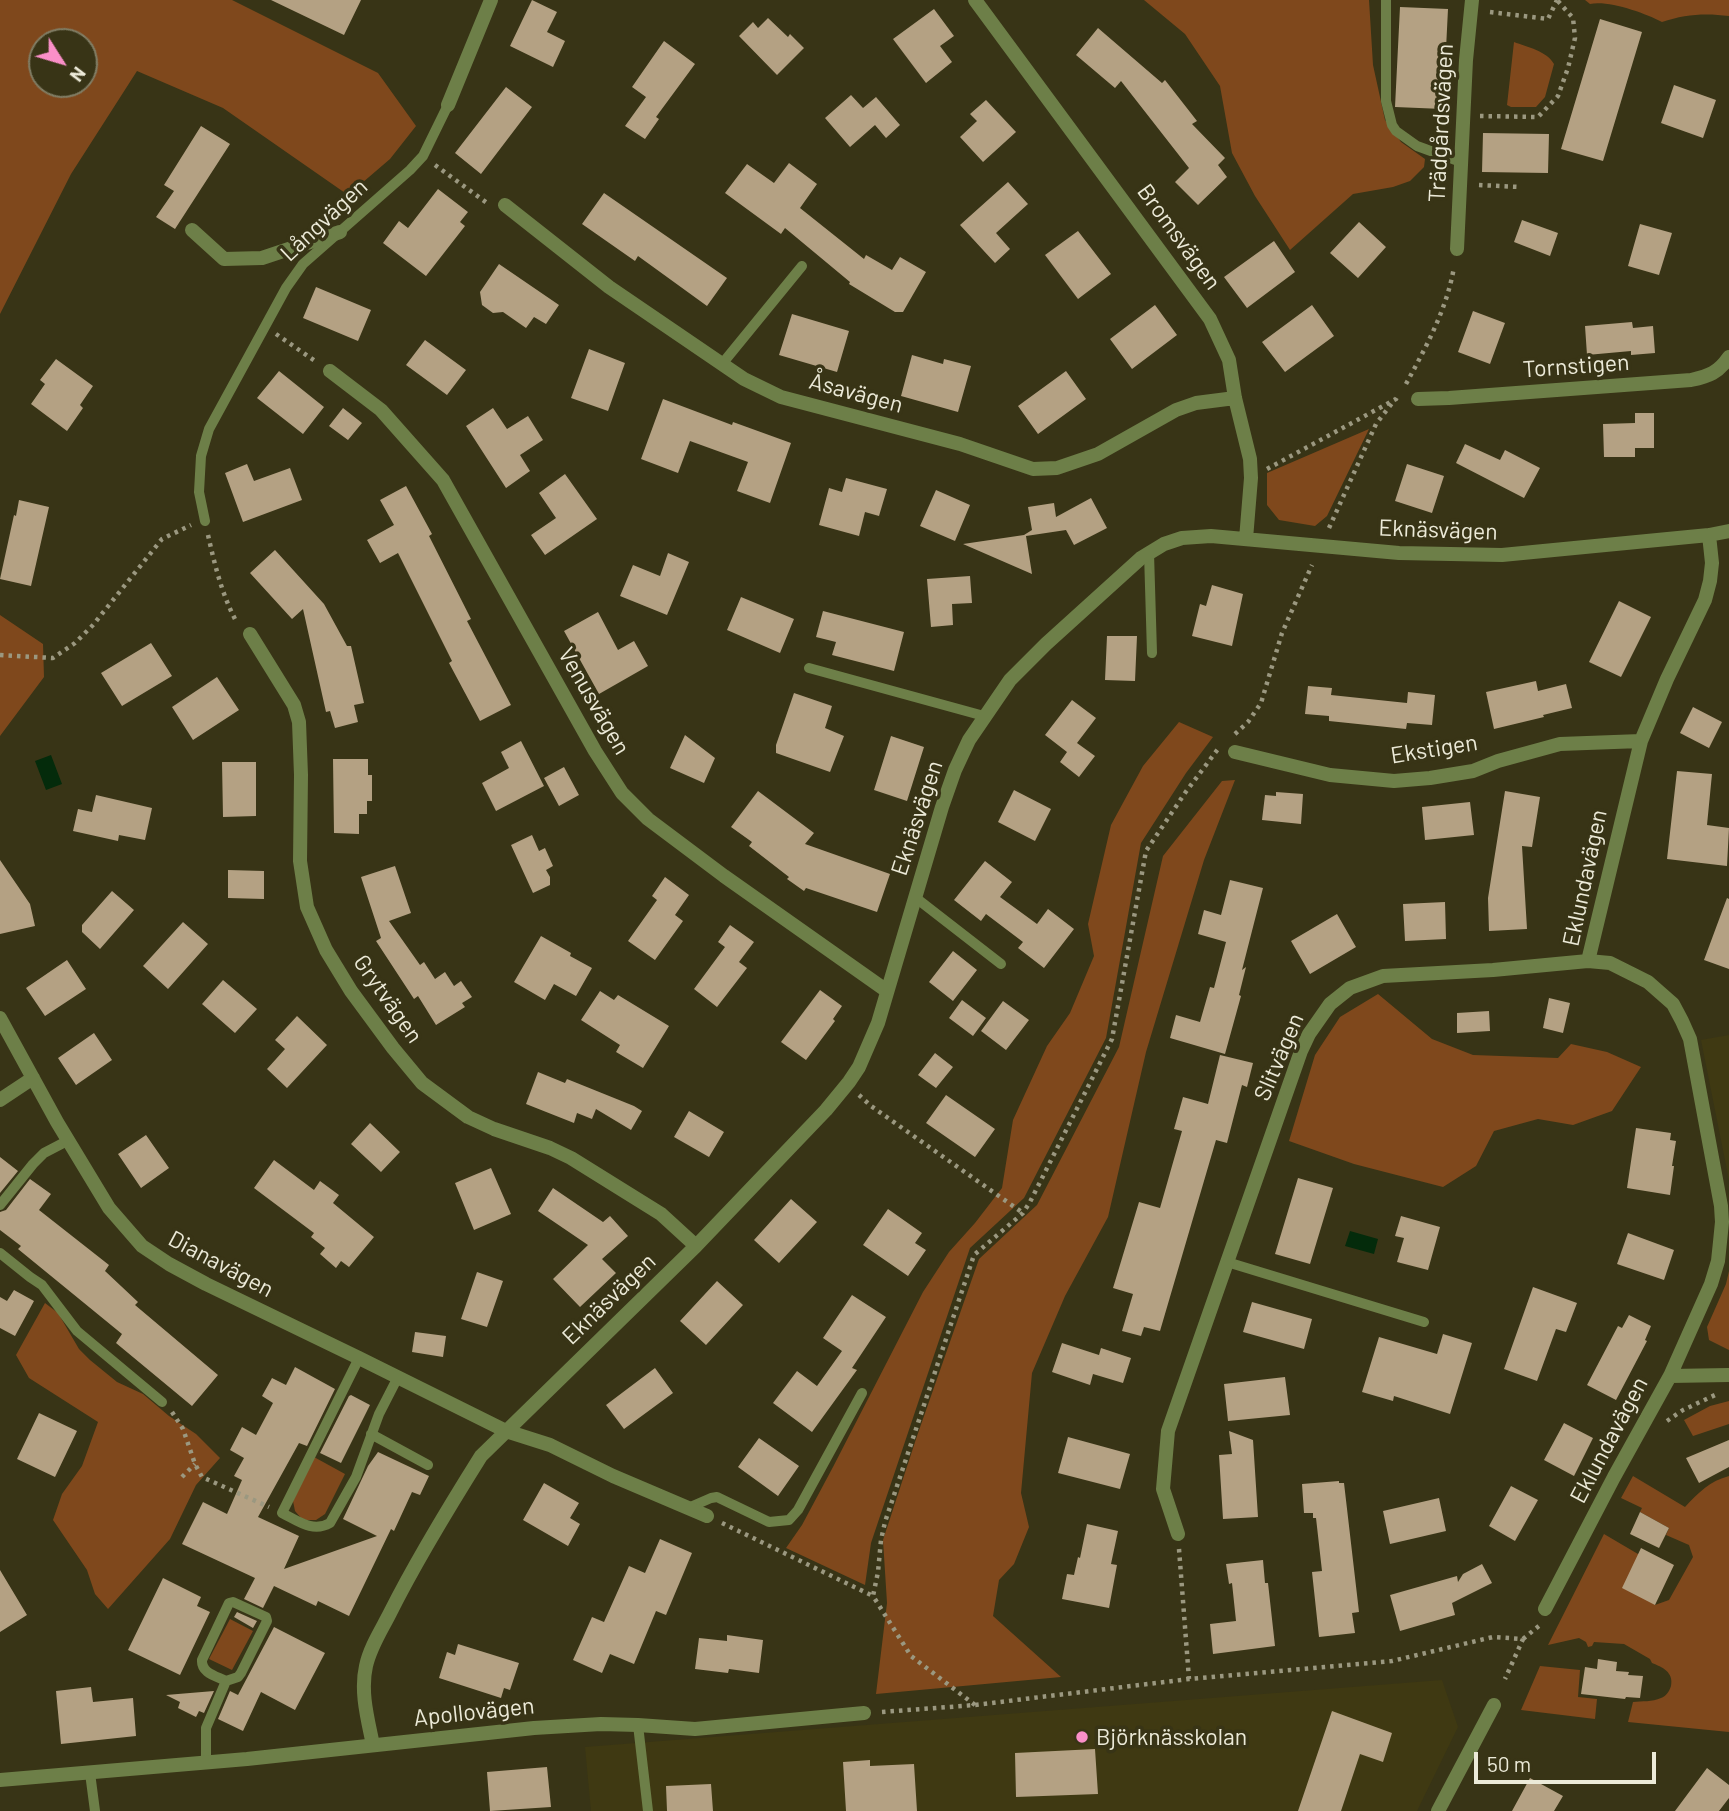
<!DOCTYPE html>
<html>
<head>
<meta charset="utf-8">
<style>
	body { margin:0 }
	#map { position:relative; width:1729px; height:1811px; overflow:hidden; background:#383416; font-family:Barlow,sans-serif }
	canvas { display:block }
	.north { position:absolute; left:28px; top:28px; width:70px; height:70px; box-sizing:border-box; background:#383416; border:2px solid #807d64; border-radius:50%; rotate:127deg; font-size:19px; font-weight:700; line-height:28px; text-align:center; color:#ecead8 }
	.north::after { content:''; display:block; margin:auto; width:24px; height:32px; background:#fa8fc8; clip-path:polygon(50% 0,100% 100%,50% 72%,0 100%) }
	.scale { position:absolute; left:1474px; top:1752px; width:182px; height:32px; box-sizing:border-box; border:4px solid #ecead8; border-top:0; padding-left:9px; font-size:21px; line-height:24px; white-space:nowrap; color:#ecead8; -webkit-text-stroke:5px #383416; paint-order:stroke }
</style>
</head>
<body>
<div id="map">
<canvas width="1729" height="1811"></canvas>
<div class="north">N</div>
<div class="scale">50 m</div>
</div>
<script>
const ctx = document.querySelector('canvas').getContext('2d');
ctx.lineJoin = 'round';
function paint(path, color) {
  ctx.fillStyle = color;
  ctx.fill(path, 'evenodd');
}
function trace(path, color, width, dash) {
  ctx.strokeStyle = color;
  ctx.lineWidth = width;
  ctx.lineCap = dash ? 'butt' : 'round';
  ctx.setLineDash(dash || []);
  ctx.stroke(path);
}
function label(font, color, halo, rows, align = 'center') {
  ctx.font = font + ' Barlow,sans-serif';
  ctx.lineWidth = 7;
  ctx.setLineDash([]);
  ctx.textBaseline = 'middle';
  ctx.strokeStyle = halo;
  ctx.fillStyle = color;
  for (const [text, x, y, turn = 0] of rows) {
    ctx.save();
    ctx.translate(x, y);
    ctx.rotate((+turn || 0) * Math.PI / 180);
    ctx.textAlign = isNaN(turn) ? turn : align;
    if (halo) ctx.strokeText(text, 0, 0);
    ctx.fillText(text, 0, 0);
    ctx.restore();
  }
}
const built = new Path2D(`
	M1729,1035V1180L1701,1040Z
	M1442,1680L1458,1727L1417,1811H591L585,1747Z`);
const green = new Path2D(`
	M0,0H232L378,73L416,126L390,159L348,195L223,108L137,71L71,174L0,314ZM42,42H84V84H42Z
	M1144,0H1369L1373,65L1385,120L1401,142L1425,159L1424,167L1410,181L1393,187L1353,194L1290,250L1255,196L1232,153L1220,86L1185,34Z
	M1585,0H1729V16C1706,13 1685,14 1662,22C1645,13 1608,0 1590,4Z
	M1514,42C1527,47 1547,51 1554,64L1545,97L1536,107H1511L1507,105Z
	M1369,429L1327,516L1315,526L1279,520L1267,505V473Z
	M0,615L43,644L44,677L0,736Z
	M1179,722L1213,737L1186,773L1141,843L1106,1038L1024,1198L970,1248L871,1543L865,1585L786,1548L802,1525L833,1467L923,1292L949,1252L975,1223L1002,1188L1013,1120L1047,1046L1070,1013L1094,956L1088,924L1111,825L1143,766Z
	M1235,780L1204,860L1146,1052L1108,1217L1065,1296L1032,1373L1021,1493L1029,1527L1014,1564L999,1580L993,1616L1061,1677L876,1694L887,1603L883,1540L917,1436L979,1259L1037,1205L1119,1047L1163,856L1222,781Z
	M1378,994L1432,1039L1473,1055L1558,1058L1571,1044L1607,1052L1641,1067L1612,1111L1573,1125L1538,1119L1494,1131L1476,1166L1443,1187L1354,1164L1289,1141L1315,1055L1340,1017Z
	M1729,1271V1350L1709,1340L1707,1327L1726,1284Z
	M45,1303L58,1313L79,1349L90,1360L117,1382L143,1394L169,1416L196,1434L220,1458L196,1485L170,1539L108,1609L95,1594L87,1570L53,1520L62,1494L82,1466L98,1422L29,1378L16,1355Z
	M1729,1401V1424L1693,1436L1684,1420L1710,1406Z
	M314,1457L345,1474L325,1514L316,1520H306L301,1518L295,1511L293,1501Z
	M1633,1476L1685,1507C1699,1492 1710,1481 1729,1476V1732L1628,1722L1633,1702C1642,1701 1652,1702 1661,1698C1666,1696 1669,1692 1671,1686C1674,1672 1662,1667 1652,1663L1650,1659L1624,1644L1594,1642L1592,1646L1588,1647L1586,1642L1579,1638L1548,1645L1604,1534L1638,1554L1655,1605L1669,1600L1693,1557L1689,1545L1666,1535L1669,1528L1640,1512L1642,1508L1621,1498Z
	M230,1619L253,1631L232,1670L209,1659Z
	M1540,1666L1580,1670L1578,1697L1597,1699L1595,1719L1521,1710Z`);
const water = new Path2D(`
	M51,755L62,784L46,790L35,761Z
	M1350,1231L1378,1239L1374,1254L1345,1246Z`);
const building = new Path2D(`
	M271,0H361L344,35Z
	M532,0L557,12L547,32L565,41L553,67L510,46Z
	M1400,7L1448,9L1443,109L1395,107Z
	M934,9L954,36L940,46L952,62L926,83L893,39Z
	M768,18L788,37L790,34L804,48L777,75L739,36L753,22L758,28Z
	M1600,19L1642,32L1603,161L1561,149Z
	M1098,28L1162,83L1165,80L1197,121L1192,124L1225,158L1218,165L1227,177L1198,205L1175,182L1189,168L1121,81L1115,88L1076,55Z
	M664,41L695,64L656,117L659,119L645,139L625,126L646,97L632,87Z
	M1674,85L1716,100L1703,138L1661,123Z
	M506,87L532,107L481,174L455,153Z
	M851,95L863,108L876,97L900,125L886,138L875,125L850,147L825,118Z
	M986,100L1016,132L983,162L960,137L977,121L970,114Z
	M201,126L230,144L175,229L156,217L174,191L164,185Z
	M1483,133L1549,134L1548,173L1482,172Z
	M789,163L817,184L800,208L864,259L866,255L892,270L900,257L926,272L903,312H895L849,284L850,282L785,228L781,234L725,193L747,164L774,183Z
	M1008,182L1028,204L996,233L1010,249L995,263L960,225Z
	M438,189L468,212L460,222L465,226L426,276L383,243L399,221L408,228Z
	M604,193L727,278L707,306L638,256L635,261L582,224Z
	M1522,220L1558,233L1550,256L1514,242Z
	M1359,222L1386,247L1358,278L1330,253Z
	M1640,224L1672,233L1659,275L1628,266Z
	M1078,231L1111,274L1078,299L1045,255Z
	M1274,241L1295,272L1247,308L1224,277Z
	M499,264L559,305L546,324L534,317L526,328L503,312L493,313L482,305L480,292Z
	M316,287L371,310L358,341L303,318Z
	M1155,305L1177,335L1132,369L1110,339Z
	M1312,305L1334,336L1285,372L1262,342Z
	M1473,311L1505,323L1490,364L1458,352Z
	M792,314L849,331L837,372L779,355Z
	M1632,322L1633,328L1653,326L1655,353L1631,355V351L1587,355L1585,326Z
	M425,340L466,370L447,395L406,365Z
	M589,349L625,363L608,411L571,398Z
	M912,355L943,364L944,359L971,366L958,412L901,396Z
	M56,359L93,386L80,405L83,408L67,431L31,404L45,384L40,380Z
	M279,371L324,407L303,434L257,398Z
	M1066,371L1086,399L1038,434L1018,406Z
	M663,399L732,425L733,422L791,443L770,503L737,491L748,462L690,441L678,473L641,459Z
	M343,408L362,423L348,440L329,426Z
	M493,408L507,429L528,416L543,440L520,455L530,471L506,488L466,426Z
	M1635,413H1654V448H1635V457H1604L1603,424L1635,423Z
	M1465,444L1500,460L1505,450L1540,468L1524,498L1456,463Z
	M247,464L254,481L290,468L302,500L243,522L225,473Z
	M1407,464L1444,476L1432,513L1395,501Z
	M565,474L597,519L545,555L531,535L556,518L539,493Z
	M846,478L887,489L879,516L865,512L859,536L819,525L829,488L842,492Z
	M406,486L432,534L429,536L471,619L467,621L511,705L480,721L449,663L452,661L398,553L380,563L367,540L394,525L380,500Z
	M936,490L970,505L955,541L920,526Z
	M1091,498L1107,528L1074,545L1066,530L1026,536L1032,574L963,544L1024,535L1032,530L1028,507L1054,503L1056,517Z
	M19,500L49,507L31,586L0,579L14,515L16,516Z
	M275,550L324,604L347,646H351L364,703L354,705L358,722L335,728L330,711L326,712L303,609L292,619L250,573Z
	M668,553L689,562L667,615L620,596L633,565L660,576Z
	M970,576L972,603L952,604L953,625L931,627L927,579Z
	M1212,585L1243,594L1232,646L1192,636L1200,604L1206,606Z
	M741,597L794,619L780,653L727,630Z
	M1619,601L1651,617L1621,677L1589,662Z
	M823,611L904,632L894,671L832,655L836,642L816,637Z
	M598,612L618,650L634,641L648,666L599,694L564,631Z
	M1107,636H1137L1135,681L1105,680Z
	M151,643L172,676L122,706L101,673Z
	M217,677L239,710L193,740L172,707Z
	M1536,681L1538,691L1566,684L1572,708L1543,715L1544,717L1494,729L1486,692Z
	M1308,686L1332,688L1331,695L1407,703L1408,692L1435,695L1432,725L1407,723L1406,729L1329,721V716L1305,714Z
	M794,693L832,706L825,728L844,736L830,772L776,753V745Z
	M1072,700L1096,718L1077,743L1095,756L1079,777L1060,762L1067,752L1045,735Z
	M1693,707L1722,722L1709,748L1680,733Z
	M685,735L715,758L704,783L670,768Z
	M891,736L924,747L907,801L874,790Z
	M521,741L544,786L496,811L482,783L509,768L501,752Z
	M333,759H368V775H372V801H367V814H359V834L334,833Z
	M222,762H256V816L223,817Z
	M564,767L579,795L559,806L544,778Z
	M1677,771L1712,774L1707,825L1729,828L1727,866L1667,859Z
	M1014,790L1051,809L1035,841L998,822Z
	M758,791L814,833L805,844L890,874L877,912L806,888L804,891L787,879L789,877L749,846L752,842L731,827Z
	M1505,791L1540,797L1532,847L1522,846L1527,929L1489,931L1488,898Z
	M1276,792L1303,794L1301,824L1262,820L1265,795L1276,796Z
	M96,795L152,808L145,840L119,835L118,841L73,831L78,809L92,812Z
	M1470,802L1474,835L1425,840L1422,807Z
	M532,835L539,851L545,848L553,866L546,870L550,877V885L533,893L511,845Z
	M0,860L30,904L35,926L0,934Z
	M985,861L1012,882L1000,897L1037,924L1048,909L1074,929L1044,968L1018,948L1023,942L986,914L981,921L954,900Z
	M395,866L411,913L389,921L420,965L424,962L435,979L445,972L454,986L461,981L472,997L462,1003L465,1007L436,1025L418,996L414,999L376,941L381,938L361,877Z
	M228,870L264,871V899L228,898Z
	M665,877L689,895L675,915L683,921L655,960L628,941L657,900L652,896Z
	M1230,880L1263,888L1242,970L1246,967L1239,995L1241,996L1225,1054L1170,1038L1176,1015L1200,1022L1210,987L1214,988L1226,942L1198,934L1204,910L1221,915Z
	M112,891L134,910L100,949L82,932V925Z
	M1727,898L1729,899V969L1704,960Z
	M1445,902L1446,939L1405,941L1403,904Z
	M1337,914L1356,947L1310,974L1291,941Z
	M183,922L208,944L168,989L143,966Z
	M730,925L754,942L739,962L747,968L717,1007L694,989L725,947L718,942Z
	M541,936L571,953L570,956L592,968L576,996L554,984L545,1000L514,982Z
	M953,951L977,970L953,1001L929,982Z
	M67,960L86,989L45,1016L26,988Z
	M223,980L257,1009L235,1033L202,1004Z
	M820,990L842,1006L833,1019L835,1021L806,1060L781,1042Z
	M600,991L614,1000L618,995L669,1026L643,1068L616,1052L620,1045L581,1020Z
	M1549,998L1570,1003L1563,1033L1543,1028Z
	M962,1000L986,1018L973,1036L949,1018Z
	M1003,1001L1029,1020L1006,1050L981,1031Z
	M1489,1011L1490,1031L1457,1033V1013Z
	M297,1016L327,1045L287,1088L267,1069L285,1049L275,1040Z
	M94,1033L112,1060L76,1085L58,1058Z
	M935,1053L953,1067L936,1088L918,1075Z
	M1220,1055L1253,1063L1247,1087L1242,1085L1227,1143L1216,1140L1160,1331L1144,1327L1141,1336L1122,1331L1133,1294L1113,1288L1139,1202L1160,1208L1182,1131L1174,1129L1183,1097L1208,1104Z
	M538,1072L565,1083L567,1079L634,1106L642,1111L631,1130L596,1109L592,1119L577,1113L574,1123L526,1104Z
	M946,1095L995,1129L975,1157L926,1123Z
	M689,1111L724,1132L709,1157L674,1137Z
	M370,1123L400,1152L381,1172L351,1144Z
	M1636,1128L1671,1133L1670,1140L1676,1141L1672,1166H1674L1670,1195L1627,1188Z
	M146,1135L169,1168L141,1188L118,1154Z
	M0,1157L18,1171L0,1193Z
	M274,1160L314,1190L320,1181L339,1195L333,1203L374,1237L349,1267L341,1261L336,1268L320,1254L325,1248L311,1237L314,1233L254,1188Z
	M491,1168L511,1214L474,1230L455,1183Z
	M1298,1178L1333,1188L1310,1264L1275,1254Z
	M30,1179L51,1194L39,1210L109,1265L105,1271L138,1302L135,1305L218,1375L192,1406L116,1343L122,1334L18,1249L21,1246L0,1230V1212L6,1210Z
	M553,1188L603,1222L610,1216L628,1236L602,1259L616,1273L580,1307L553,1279L588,1245L538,1211Z
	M791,1199L817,1222L779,1263L754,1240Z
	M888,1209L922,1233L915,1243L926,1250L908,1276L863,1245Z
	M1401,1216L1440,1227L1428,1270L1397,1262L1404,1238L1395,1236Z
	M1628,1233L1674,1250L1664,1280L1617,1264Z
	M477,1272L503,1281L487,1327L461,1319Z
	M717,1281L743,1305L706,1345L680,1321Z
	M1533,1287L1577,1303L1566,1332L1556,1329L1537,1381L1504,1369Z
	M14,1290L34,1301L15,1336L0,1328V1297L7,1301Z
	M852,1295L886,1317L852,1368L857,1370L812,1432L773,1403L797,1371L817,1386L842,1351L823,1338Z
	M1252,1302L1312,1319L1304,1349L1243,1332Z
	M1629,1315L1651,1326L1645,1340L1647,1341L1616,1400L1587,1385L1618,1326L1622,1328Z
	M415,1332L446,1336L443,1357L412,1352Z
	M1443,1334L1472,1343L1450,1414L1394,1396L1393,1401L1362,1392L1379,1337L1437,1354Z
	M1062,1343L1099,1355L1101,1348L1131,1358L1123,1383L1093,1374L1090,1385L1052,1372Z
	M295,1367L335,1389L307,1446L299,1443L258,1517L299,1536L284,1569L377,1536L343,1519L368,1466L378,1452L429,1476L420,1495L412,1492L394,1531L391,1529L349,1616L318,1601L316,1606L274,1586L263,1608L244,1599L255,1578L182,1544L203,1502L227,1514L242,1480L234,1476L244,1458L230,1450L242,1427L256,1435L273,1403L262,1396L272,1378L286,1385Z
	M655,1368L673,1393L624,1429L606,1405Z
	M1285,1377L1290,1415L1228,1421L1224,1384Z
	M351,1395L370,1405L341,1463L320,1453L349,1396Z
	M39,1413L77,1431L55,1477L17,1459Z
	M1564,1423L1593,1438L1574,1476L1544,1460Z
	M1229,1431L1253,1440L1258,1517L1223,1519L1219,1455L1232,1454Z
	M1068,1437L1130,1454L1120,1489L1058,1473Z
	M759,1438L799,1466L778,1496L738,1467Z
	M1729,1440V1467L1699,1483L1686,1458Z
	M1339,1481V1483H1344L1359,1612L1352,1613L1355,1633L1319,1637L1312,1572L1322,1571L1316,1518H1313V1513H1304L1302,1484Z
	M544,1483L579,1503L570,1518L580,1524L568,1546L523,1520Z
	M1511,1486L1538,1500L1515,1541L1489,1526Z
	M1439,1498L1446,1531L1390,1544L1383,1511Z
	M1640,1512L1669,1528L1659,1548L1630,1534Z
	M1087,1524L1118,1531L1111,1564L1117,1565L1109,1608L1062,1599L1067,1574L1074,1575L1078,1557L1080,1558Z
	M660,1539L692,1553L666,1615L656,1611L634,1664L610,1654L602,1673L573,1660L592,1617L604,1622L629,1566L645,1573Z
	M1641,1548L1674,1565L1655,1605L1622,1588Z
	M1263,1560L1265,1583H1268L1275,1646L1213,1654L1210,1624L1236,1621L1232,1583L1229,1584L1226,1564Z
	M1482,1564L1492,1583L1452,1603L1455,1615L1400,1631L1390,1595L1457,1576L1458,1582L1463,1574Z
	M0,1570L27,1615L0,1632Z
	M163,1578L201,1597L197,1606L210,1612L180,1675L128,1650Z
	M237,1612L257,1621L253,1628L234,1617Z
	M274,1627L325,1653L295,1710L261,1692L243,1731L218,1719L230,1691L238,1695Z
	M727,1635L763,1640L759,1673L729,1669L728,1673L695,1669L699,1638L727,1641Z
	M458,1644L519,1663L510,1690L504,1688L501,1698L439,1678L447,1652L455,1655Z
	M1598,1659L1617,1662L1616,1671L1629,1672L1628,1675L1643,1676L1640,1698L1626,1697L1625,1699L1581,1694L1585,1667L1597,1669Z
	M91,1687L93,1702L133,1698L136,1736L61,1744L56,1691Z
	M214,1691L204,1713L199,1711L196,1717L178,1708L180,1702L166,1695Z
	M1332,1711L1392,1733L1383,1762L1360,1754L1341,1811H1298Z
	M1095,1749L1098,1794L1016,1797L1015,1753Z
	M870,1760V1766L914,1764L917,1811H846L843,1762Z
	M547,1767L551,1807L490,1811L487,1772Z
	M1707,1768L1729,1785V1798L1719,1811H1675Z
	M1530,1778L1563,1796L1554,1811H1512Z
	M711,1784L713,1811H667L666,1786Z`);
const path = new Path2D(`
	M1490,12L1548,19L1557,0
	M1480,116L1538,117L1558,96L1568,68L1575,38L1573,18L1557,0
	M435,165L487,203
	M1479,185L1520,187
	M276,334L315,361
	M1406,384C1426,347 1447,309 1454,267
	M1267,469L1396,399L1399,394
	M1329,528L1376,424L1393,402
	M208,535C215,566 222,595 237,623
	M0,655L53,658L75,643L93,625L162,539L191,525
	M1235,734L1248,722L1261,703L1282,633L1312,565
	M859,1095L871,1106L1023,1213
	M172,1412L183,1429L195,1464L202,1477L269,1507
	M1667,1421L1683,1410L1715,1395
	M182,1477L195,1464
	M722,1523L873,1596
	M1179,1549L1189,1679
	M1523,1639L1540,1625
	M975,1705L911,1656L873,1596L878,1572L881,1540L885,1522L974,1255L1023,1213L1030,1202L1112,1039L1146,851L1185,793L1218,749
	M882,1712L975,1705L1189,1679L1392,1661L1493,1637L1523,1639L1505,1679`);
const service = new Path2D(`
	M1386,0V101L1392,125L1396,131L1417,146L1461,162
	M722,364L802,266
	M205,521L199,492L201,456L209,429L286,288L303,264L410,170L423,156L448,105
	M1149,553L1152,653
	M809,668L984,716
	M916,898L1001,964
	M0,1205L33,1164L44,1153L69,1140
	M0,1253L30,1277L42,1285L77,1331L162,1402
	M1227,1262L1424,1322
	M359,1358L282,1513C298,1521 313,1533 330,1523L356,1477L379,1414L398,1377
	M371,1434L428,1465
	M688,1508L711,1498L717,1497L769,1522L789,1520L798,1510L862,1393
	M638,1725L648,1811
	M206,1762V1728L226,1681C216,1676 201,1673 202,1660L229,1603L233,1602L266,1617L267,1621L241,1673L238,1677L226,1681
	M90,1773L95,1811`);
const minor = new Path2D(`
	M975,0L1210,319L1229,360L1235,398L1250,459L1251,478L1246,539
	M448,105L491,0
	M505,205L609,287L744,379L781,397L960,444L1033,469L1057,468L1098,454L1176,410L1196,403L1235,398
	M192,230L224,259L262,258L340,232
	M1457,249L1466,60L1472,0
	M330,371L381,410L443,480L595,751L622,793L648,819L724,876L887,991
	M1418,399L1449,398L1691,380C1709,376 1718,373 1729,357
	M250,634L294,705L299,722L301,775L300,861L307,907L326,950L351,991L393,1048L422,1083L468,1117L494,1129L550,1148L571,1158L661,1214L696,1246
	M1235,752L1330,775L1394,781L1430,778L1473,771L1498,761L1560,744L1641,741
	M1588,961L1641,741L1667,679L1705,600L1710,581L1712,563L1709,535
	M0,1018L57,1122L109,1208L142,1246L169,1264L206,1284L359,1358L506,1431L550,1445L613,1476L707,1516
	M0,1100L33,1078
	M1670,1376L1729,1375
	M1178,1534L1163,1489L1168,1431L1301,1051L1309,1034L1330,1004L1350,988L1383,976L1493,970L1588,961L1610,963L1648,982L1673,1004L1682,1021L1690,1039L1721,1206L1722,1222L1720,1242L1718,1261L1711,1284L1670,1376L1614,1477L1545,1609
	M373,1745C368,1720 360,1692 366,1666C370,1647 382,1629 390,1613C417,1559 449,1507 481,1456L696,1246L826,1110L849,1082L859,1067L878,1023L942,807L955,770L969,740L1010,680L1046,644L1141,558L1164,544L1182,538L1211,536L1399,553L1502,555L1709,535L1729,531
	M0,1780L247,1759L534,1728L601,1724L638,1725L695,1729L864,1713
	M1438,1811L1494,1705`);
const markers = [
	[1082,1737,7,"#fa8fc8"]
];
const streetNames = [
	["Trädgårdsvägen",1441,123,-87],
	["Långvägen",324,220,-43],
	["Bromsvägen",1179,237,54],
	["Tornstigen",1576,366,-4],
	["Åsavägen",856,393,15],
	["Eknäsvägen",1438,530,2],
	["Venusvägen",594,701,60],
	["Ekstigen",1434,749,-9],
	["Eknäsvägen",917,818,-72],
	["Eklundavägen",1585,878,-78],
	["Grytvägen",388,999,55],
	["Slitvägen",1279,1057,-67],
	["Dianavägen",221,1264,28],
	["Eknäsvägen",609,1299,-44],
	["Eklundavägen",1609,1440,-62],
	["Apollovägen",474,1712,-6]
];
const poiNames = [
	["Björknässkolan",1096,1737]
];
paint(built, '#3f3912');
paint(green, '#7f481c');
paint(water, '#042b0b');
paint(building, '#b4a183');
trace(path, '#9b9880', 4.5, [3.5, 5]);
trace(service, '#6d7f48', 10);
trace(minor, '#6d7f48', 14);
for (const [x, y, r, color] of markers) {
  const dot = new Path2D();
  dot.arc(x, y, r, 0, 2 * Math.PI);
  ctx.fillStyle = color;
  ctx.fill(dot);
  trace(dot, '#383416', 2.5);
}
label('23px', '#ecead8', '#383416', streetNames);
label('23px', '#ecead8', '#383416', poiNames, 'left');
</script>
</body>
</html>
